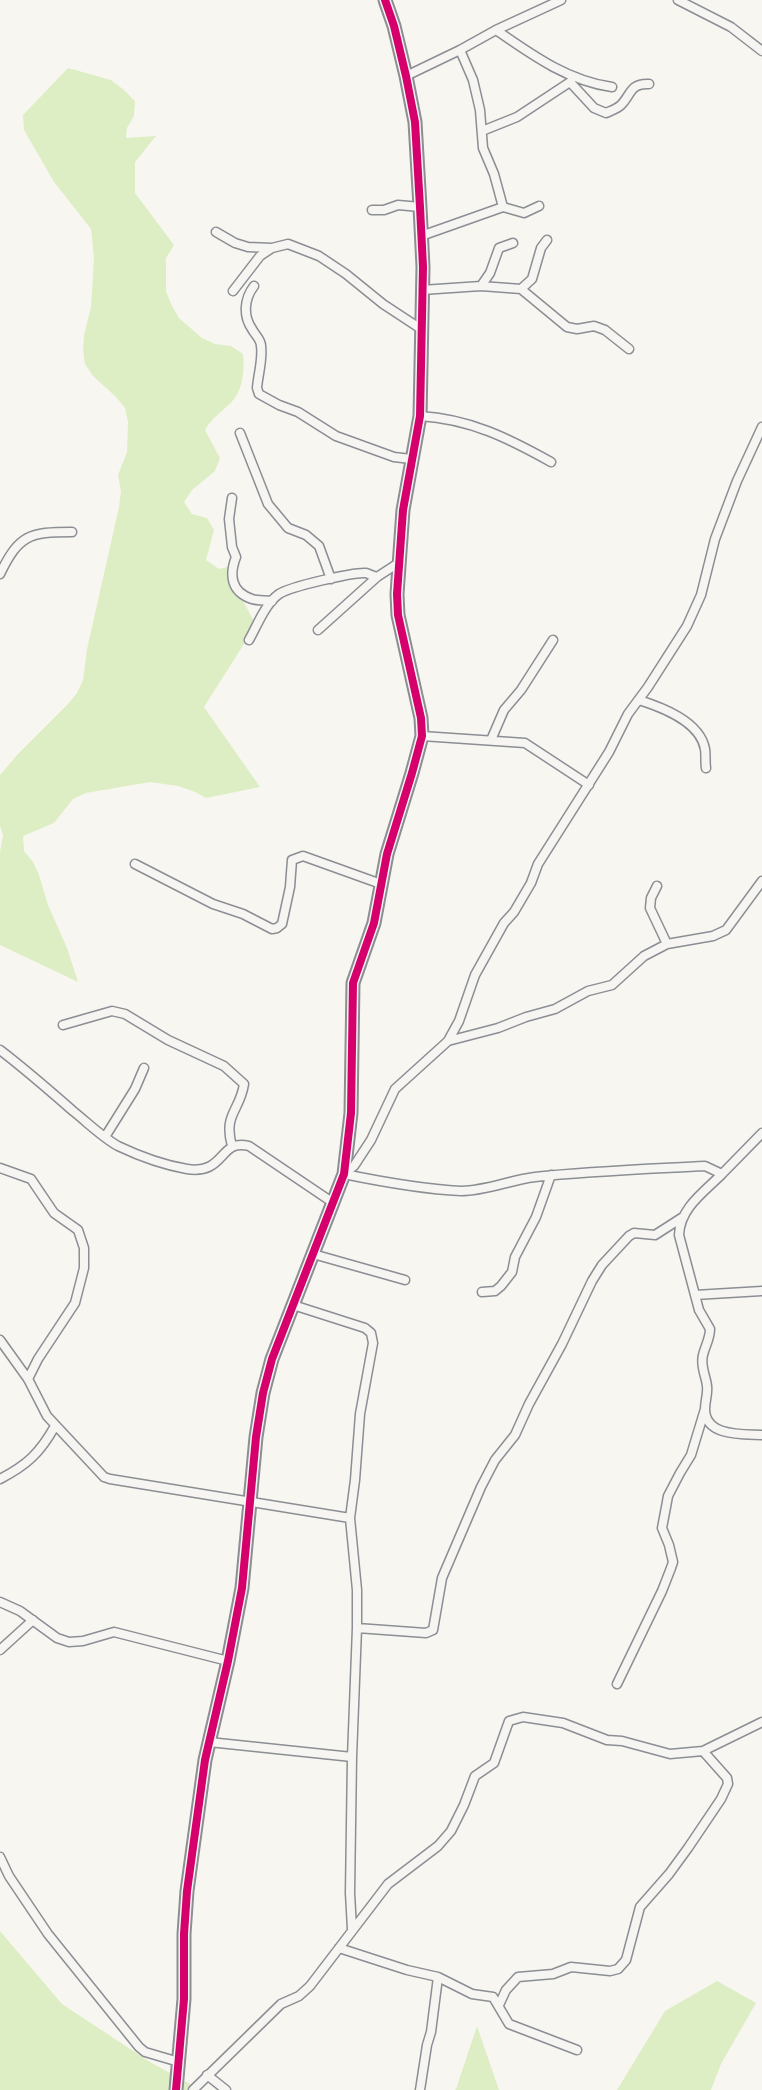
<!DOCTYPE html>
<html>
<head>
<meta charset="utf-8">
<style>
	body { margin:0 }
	canvas { display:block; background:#f8f6f0 }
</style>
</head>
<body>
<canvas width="762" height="2090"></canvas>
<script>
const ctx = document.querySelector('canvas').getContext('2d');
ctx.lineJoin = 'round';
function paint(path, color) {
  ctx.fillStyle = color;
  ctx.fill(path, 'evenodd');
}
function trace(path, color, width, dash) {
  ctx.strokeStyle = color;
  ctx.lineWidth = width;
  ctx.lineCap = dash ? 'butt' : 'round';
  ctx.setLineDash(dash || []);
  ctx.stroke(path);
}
const green = new Path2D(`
	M68,68L111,80L124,90L135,101L134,116L127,128L126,138L156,136L135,162V193L174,245L166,258V291L171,304L179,318L202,338L215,344L231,346L243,354C245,367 243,388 234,399C224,411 214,415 205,430L220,458L215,471L192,490L184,502L192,514L207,518L214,530L206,560L219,569L237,565L240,595L256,625L204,707L260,787L206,798L193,791L178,786L150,782L86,793L73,799L54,823L23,836L24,851L33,862L39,875L48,905L67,948L78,982L0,945V852L3,835L0,826V775L17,755L68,704L77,693L83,680L87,649L119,507L121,491L118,475L127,452L128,422L125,408L116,397L93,376L85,364L83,350L84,335L91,307L94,258L91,229L54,182L24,130L23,115Z
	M0,1931L62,2004L150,2062L201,2090H0Z
	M717,1981L756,2003L721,2064L711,2090H617L665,2011Z
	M477,2026L499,2090H455L456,2089Z`);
const street = new Path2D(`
	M678,0L731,27L762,51
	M496,30C532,55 568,81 612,87
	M460,50L473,80L480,110L483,148L494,174L503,207
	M406,76L460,50L496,30L561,0
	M482,131L517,117L570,82L594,108L606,113C610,111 617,109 621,105C631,95 630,83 649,84
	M372,210H384L398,205L420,207
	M216,232L235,243L248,247L272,248L288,244L319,256L346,274L383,304L421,329
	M421,236L503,207L524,213L539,206
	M254,286C244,299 243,316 252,329C255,335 261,339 261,346C263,359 258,375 257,388L259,394L279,405L298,412L336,436L394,457L411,459
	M481,286L490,273L499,248L513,243
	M521,289L532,279L541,248L547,240
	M422,290L481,286L521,289L567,327L577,329L594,326L605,330L629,349
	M233,291L260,256L272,248
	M420,416C470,419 508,438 551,462
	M240,433L268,504L288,528L306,535L319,546L331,579
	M232,498L229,519L232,547L236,557C229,575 231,592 252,599C258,601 266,600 272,601
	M0,574C19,535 29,532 72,532
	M318,630L377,577L400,562
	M249,640C257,626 265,604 279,594C289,587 353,572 366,573C369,574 373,576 377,577
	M639,700C661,707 700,721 705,749C706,755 705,762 706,768
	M422,736L525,743L589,785
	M491,740L504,710L521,690L553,640
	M135,864L213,904L243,914L272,929L277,928L282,924L290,887L292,860L303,856L381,884
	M657,886L651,898L650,908L667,944
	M63,1025L112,1011L125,1014L168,1040L224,1066L244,1084C240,1111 223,1114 232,1146
	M448,1041L498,1028L526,1017L555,1009L588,991L612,985L644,956L667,944L713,936L726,930L762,881
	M0,1050C25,1069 49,1090 73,1111C88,1123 102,1137 118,1146C139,1156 164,1165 187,1169C226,1175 219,1138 249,1146L332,1202
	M105,1137L135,1089L144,1068
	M0,1168L31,1179L54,1213L78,1230L84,1248V1268L75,1303L38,1359L28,1379
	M344,1174L354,1166L371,1140L395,1089L448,1041L459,1021L475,975L504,923L514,912L531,883L538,864L609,752L628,714L648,687L687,626L701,595L715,539L737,481L762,427
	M344,1174C383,1182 421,1189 461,1191C486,1191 510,1180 535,1177C592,1171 649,1169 705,1166L722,1174C704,1192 680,1208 679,1235L699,1310L710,1329C710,1339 705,1346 703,1355C700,1366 706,1376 707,1386C708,1394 705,1401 705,1409C705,1437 743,1434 762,1435
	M722,1174L762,1133
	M313,1254L405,1280
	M482,1292L495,1291L501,1286L512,1272L515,1257L536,1217L551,1175
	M695,1295L762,1291
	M293,1305L365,1328L371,1333L373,1343L360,1414L355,1480L350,1518L357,1590V1628L352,1757L350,1893L352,1929
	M0,1340L28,1379L47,1416L104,1477L110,1479L350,1518
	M0,1479C27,1465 40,1453 55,1426
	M0,1602L20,1611L57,1638L69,1642L83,1641L114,1632L228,1661
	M357,1628L426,1633L433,1630L442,1578L481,1487L495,1460L515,1435L529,1404L562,1344L592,1281L602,1265L629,1236L634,1233L655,1235L683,1217
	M0,1650L33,1620
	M617,1684L662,1591L671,1568L673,1562L669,1545L662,1528L666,1507L668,1496L680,1473L691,1455L705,1409
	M209,1742L352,1757
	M0,1857L9,1876L48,1934L139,2047L145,2052L179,2062
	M339,1948L407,1970L438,1977L472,1994L493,1997L509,2024L577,2050
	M499,2005L506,1990L518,1977L553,1974L571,1967L610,1971L618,1969L626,1960L640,1907L669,1874L688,1848L721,1799L728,1784L727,1778L703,1751
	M207,2075L226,2090
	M193,2090L281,2004L299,1996L310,1986L388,1884L438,1846L451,1831L464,1805L475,1776L494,1763L509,1721L523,1717L563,1723L607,1740L622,1741L670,1754L703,1751L762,1722
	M420,2090L427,2045L431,2032L438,1977`);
const secondary = new Path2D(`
	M176,2090L184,1999V1934L187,1891L205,1760L228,1661L242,1588L256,1437L263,1393L272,1359L344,1174L351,1113L353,983L374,923L387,854L412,773L422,736L421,718L398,615L397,594L403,510L420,416L423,267L420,207L415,122L406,76L394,26L385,0`);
const cycleway = new Path2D(`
	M176,2090L184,1999V1934L187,1891L205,1760L228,1661L242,1588L256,1437L263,1393L272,1359L344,1174L351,1113L353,983L374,923L387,854L412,773L422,736L421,718L398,615L397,594L403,510L420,416L423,267L420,207L415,122L406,76L394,26L385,0`);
paint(green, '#deeec4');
trace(street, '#8b8e94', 11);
trace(secondary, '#8b8e94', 15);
trace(street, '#f6f5f1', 8);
trace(secondary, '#f6f5f1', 11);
trace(cycleway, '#d6006c', 8);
</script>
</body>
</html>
